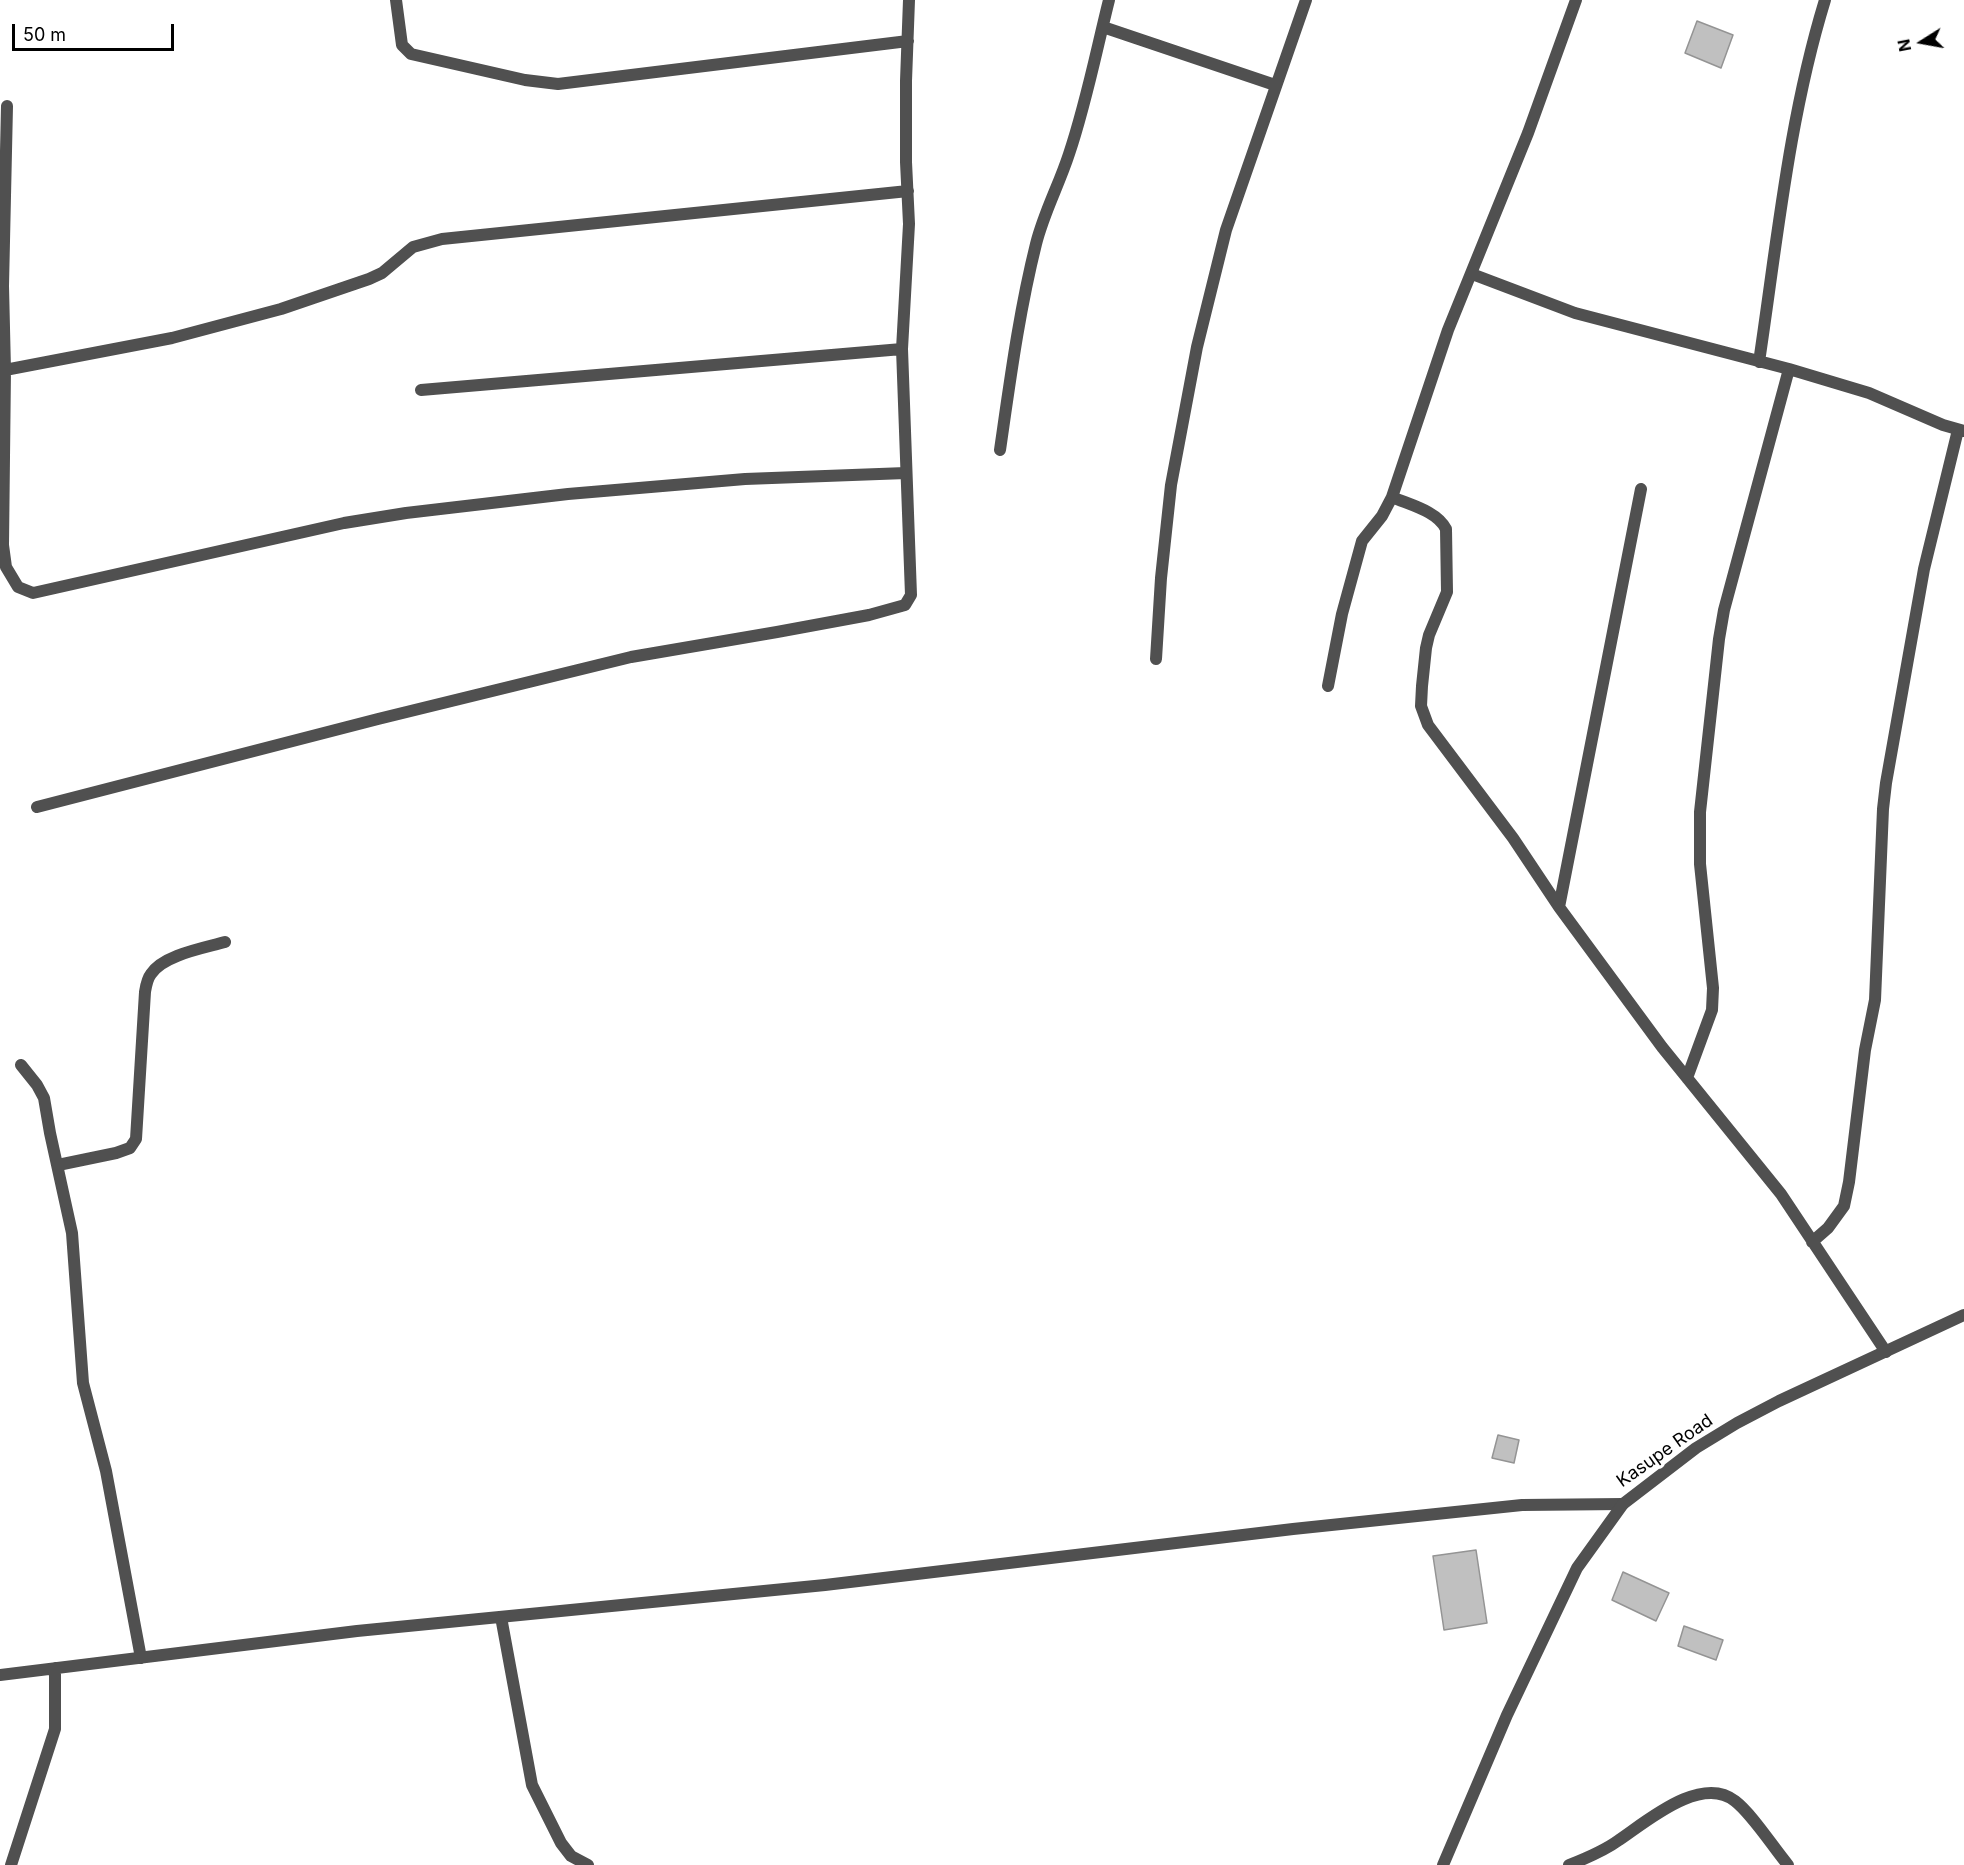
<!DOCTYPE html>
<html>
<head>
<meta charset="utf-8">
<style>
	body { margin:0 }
	#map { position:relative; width:1964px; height:1865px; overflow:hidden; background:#fff; font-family:Inter,sans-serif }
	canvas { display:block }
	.north { position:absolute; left:1892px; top:12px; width:60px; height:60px; -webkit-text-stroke:4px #fff; paint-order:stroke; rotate:259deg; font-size:16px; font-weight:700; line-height:24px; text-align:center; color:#000 }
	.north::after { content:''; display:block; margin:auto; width:21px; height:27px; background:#000; clip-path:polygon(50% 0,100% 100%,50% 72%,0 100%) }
	.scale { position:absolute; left:12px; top:24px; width:162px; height:27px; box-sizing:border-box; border:3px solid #000; border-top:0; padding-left:8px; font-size:18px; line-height:21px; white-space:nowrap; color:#000; -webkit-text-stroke:4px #fff; paint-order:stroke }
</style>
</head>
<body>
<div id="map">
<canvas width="1964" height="1865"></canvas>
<div class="north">N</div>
<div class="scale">50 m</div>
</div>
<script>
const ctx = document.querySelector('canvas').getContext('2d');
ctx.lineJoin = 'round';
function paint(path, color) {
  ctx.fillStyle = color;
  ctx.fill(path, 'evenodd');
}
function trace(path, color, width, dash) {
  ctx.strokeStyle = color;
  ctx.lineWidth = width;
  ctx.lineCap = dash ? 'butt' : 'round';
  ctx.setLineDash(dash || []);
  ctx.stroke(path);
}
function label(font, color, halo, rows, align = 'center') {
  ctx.font = font + ' Inter,sans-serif';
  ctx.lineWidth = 6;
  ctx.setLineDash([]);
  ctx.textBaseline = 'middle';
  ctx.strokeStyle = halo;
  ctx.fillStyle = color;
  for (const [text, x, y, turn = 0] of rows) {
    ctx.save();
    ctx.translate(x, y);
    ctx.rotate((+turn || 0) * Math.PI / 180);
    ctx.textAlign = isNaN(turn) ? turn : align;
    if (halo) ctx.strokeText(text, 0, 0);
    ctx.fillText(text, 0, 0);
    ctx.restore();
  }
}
const building = new Path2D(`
	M1697,21L1733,35L1721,68L1685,53Z
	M1498,1435L1519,1440L1514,1463L1492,1458Z
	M1476,1550L1487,1623L1444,1630L1433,1556Z
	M1623,1572L1669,1593L1656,1621L1612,1600Z
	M1684,1626L1723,1640L1716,1660L1678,1646Z`);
const minor = new Path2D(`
	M396,0L402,45L411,54L525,80L558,84L908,41
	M1103,27L1275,85
	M1472,274L1575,313L1789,369L1869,393L1943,425L1964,431
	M3,286L5,370L172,338L281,309L369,279L382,273L413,247L442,239L908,191
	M0,287L3,286L7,106
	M1759,362C1777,242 1789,117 1825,0
	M5,370L3,545L6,567L18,587L33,593L344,523L406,513L568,494L745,479L906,473
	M421,390L902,349
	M1000,450C1010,381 1019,312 1036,244C1044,212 1059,185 1069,154C1086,104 1096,52 1109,0
	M1392,497C1410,505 1437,511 1446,529L1447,592L1429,635L1426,648L1422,686L1421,706L1428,725L1513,838L1559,907L1662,1047L1781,1194L1886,1352
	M1156,659L1161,578L1171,485L1197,347L1226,230L1306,0
	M1328,686L1342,614L1362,541L1382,516L1392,497L1448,330L1528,133L1576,0
	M37,807L378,719L631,657L777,632L869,615L905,605L911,595L902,349L909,224L906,162V81L909,0
	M1559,907L1641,489
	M21,1065L37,1085L44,1098L50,1133L72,1233L83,1383L106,1471L141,1658
	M1687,1078L1712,1010L1713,988L1700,864V812L1719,639L1724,610L1789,369
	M58,1165L116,1153L130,1148L136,1139L145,992C146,986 147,979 151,974C163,955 204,948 225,942
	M1812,1242L1828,1228L1844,1206L1849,1182L1865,1050L1875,1000L1883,809L1886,783L1924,569L1958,430
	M501,1617L532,1785L561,1843L571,1856L588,1865
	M0,1675L357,1631L825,1585L1293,1529L1522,1505L1623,1504
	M11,1865L55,1729V1668
	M1569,1865C1587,1858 1604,1851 1619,1840C1646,1822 1701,1774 1735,1801C1752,1814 1773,1847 1788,1865`);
const tertiary = new Path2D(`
	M1443,1865L1507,1715L1577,1568L1623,1504L1696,1448L1737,1423L1779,1401L1964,1315`);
const streetNames = [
	["Kasupe Road",1665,1451,-35]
];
paint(building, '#c0c0c0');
trace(building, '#949494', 1.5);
trace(minor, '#505050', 12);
trace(tertiary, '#505050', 12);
label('18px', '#000', '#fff', streetNames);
</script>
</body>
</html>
